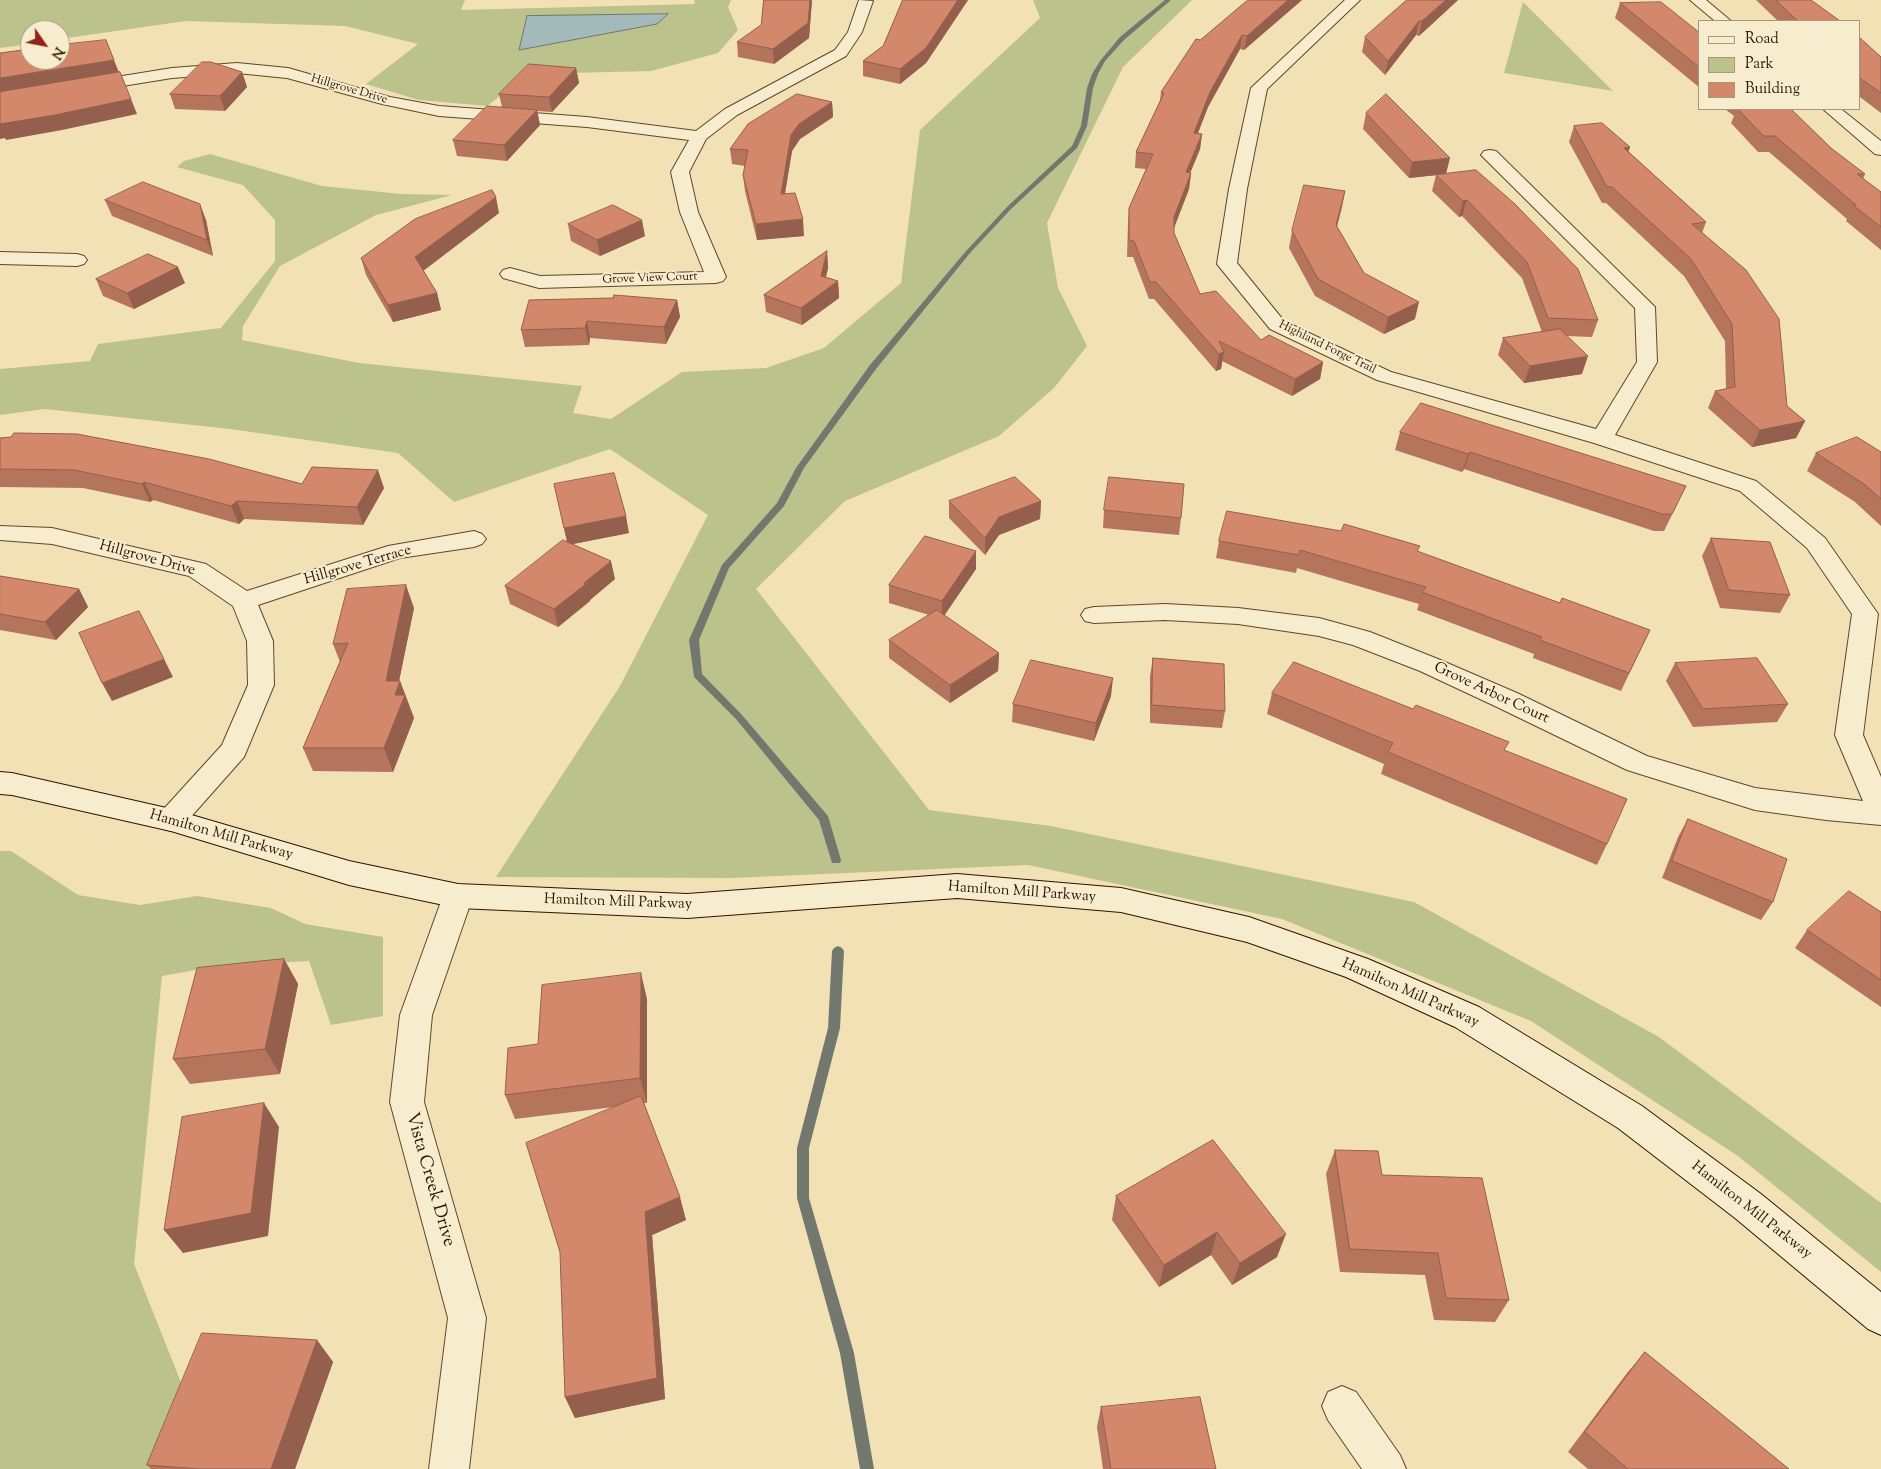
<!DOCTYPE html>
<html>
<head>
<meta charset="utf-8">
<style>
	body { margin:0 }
	#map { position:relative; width:1881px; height:1469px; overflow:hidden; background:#f2e1b4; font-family:"Sorts Mill Goudy",serif }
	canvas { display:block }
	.legend { position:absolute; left:1698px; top:20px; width:162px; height:90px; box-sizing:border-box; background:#f7ecce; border:1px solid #a6967c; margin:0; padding:6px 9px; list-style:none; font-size:15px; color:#2d1400 }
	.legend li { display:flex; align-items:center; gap:10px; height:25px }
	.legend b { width:25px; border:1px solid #a6967c }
	.north { position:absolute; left:20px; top:20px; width:50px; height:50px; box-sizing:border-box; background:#f7ecce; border:1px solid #a6967c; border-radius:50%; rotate:123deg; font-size:14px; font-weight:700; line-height:20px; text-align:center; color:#2d1400 }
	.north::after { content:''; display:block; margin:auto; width:18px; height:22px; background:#8f2418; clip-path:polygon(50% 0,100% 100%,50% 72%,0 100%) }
</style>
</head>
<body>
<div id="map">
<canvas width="1881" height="1469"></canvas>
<ul class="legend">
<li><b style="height:6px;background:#f7ecce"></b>Road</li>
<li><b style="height:14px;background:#bbc28c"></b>Park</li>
<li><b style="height:14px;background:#d3886c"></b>Building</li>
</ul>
<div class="north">N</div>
</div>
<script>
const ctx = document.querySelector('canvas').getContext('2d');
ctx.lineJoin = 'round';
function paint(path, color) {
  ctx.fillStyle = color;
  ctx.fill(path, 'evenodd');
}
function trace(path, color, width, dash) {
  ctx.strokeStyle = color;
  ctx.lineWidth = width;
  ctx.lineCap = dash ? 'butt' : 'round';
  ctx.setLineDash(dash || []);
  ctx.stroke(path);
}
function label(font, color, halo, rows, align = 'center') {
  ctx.font = font + ' "Sorts Mill Goudy",serif';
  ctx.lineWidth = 4;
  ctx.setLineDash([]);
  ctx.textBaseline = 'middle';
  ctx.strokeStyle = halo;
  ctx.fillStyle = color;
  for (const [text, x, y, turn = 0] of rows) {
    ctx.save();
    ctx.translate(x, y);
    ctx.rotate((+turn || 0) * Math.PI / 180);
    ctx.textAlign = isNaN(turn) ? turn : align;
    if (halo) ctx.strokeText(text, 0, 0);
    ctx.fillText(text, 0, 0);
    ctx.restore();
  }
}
const green = new Path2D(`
	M0,0H465L461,10L695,4L694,0H731L728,7L738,30L718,53L651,71L528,74L487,106L419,100L366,84L418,44L345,26L186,21L60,39V30H30V44L0,48Z
	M1033,0H1192L1123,67L1047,223L1058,288L1087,346L1054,388L999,436L845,501L756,589L929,810L1051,826L1414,902L1659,1037L1881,1203V1272L1738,1156L1531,1021L1282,919L1028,865L732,878L496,877L620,686L708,515L610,449L454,502L398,453L230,429L45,409L0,415V369L90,361L98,344L221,328L275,261V220L243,185L177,167L184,161L210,154L322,186L401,194L452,195L376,215L280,266L243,326L242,340L359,363L582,386L573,413L611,419L682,372L766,368L824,348L901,283L920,130L1040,18Z
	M1523,2L1613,91L1504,73Z
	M0,851H11L78,895L140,905L197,896L271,908L305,924L383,937V1016L331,1025L309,961L218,966L162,976L134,1264L182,1385L161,1469H0Z`);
const water = new Path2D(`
	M668,14L657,24L519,50L527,16Z`);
const stream = new Path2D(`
	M1165,0H1171L1124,40L1105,61L1098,74L1093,88L1087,126L1077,148L1012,208L970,253L876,369L804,468L784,506L729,568L699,640L702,674L742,715L828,816L841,860L840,863H832L819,820L736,719L694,677L689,640L722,565L777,503L796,468L870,365L966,251L1008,206L1072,146L1081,126L1087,88L1092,74L1100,61L1120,37Z
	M838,946L842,948L844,951L840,1028L809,1148V1198L854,1353L874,1469H860L840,1353L797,1198V1148L828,1028L832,951L834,948Z`);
const street = new Path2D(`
	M859,0L873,1L862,32L846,56L737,115L706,139L689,172L698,212L726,277L723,281L716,283L539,288L503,278L500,274L503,270L510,268L540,276L704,272L680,212L671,172L689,140L587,127L439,116L382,104L287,78L237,73L172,78L85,92L79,90L77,87L79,84L85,82L172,68L237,63L288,68L390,97L439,106L587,117L696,131L725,109L835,50L848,32Z
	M1345,0H1360L1267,89L1247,189L1237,263L1284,321L1391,372L1596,429L1637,362L1635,308L1481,155L1484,151L1490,150L1496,151L1655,307L1657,362L1615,435L1756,481L1825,538L1878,614L1863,735L1881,777V825L1826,820L1755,810L1627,770L1497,707L1420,671L1353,645L1319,636L1238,624L1165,620L1094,623L1085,621L1081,615L1085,609L1094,607L1165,604L1238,608L1319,618L1370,632L1438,659L1517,693L1647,756L1755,788L1863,801L1835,735L1852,614L1807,548L1740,491L1594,443L1377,380L1270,329L1217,264L1229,189L1251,88Z
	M1690,0H1706L1731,21H1715Z
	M1823,109H1841L1881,141V155L1875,154Z
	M0,252L77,254L84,256L87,260L84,264L77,266L0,264Z
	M0,526L52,528L206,564L247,591L388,546L474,531L482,534L486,539L482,544L474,547L400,558L258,605L273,641L274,685L244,757L181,828L171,831L161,828L156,820L161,812L222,745L248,685L247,641L233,606L189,576L52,544L0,540Z
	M458,884L469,887L473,896L432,1015L424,1102L486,1318L469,1469H429L448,1318L390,1102L400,1015L443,896L447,887Z
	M1342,1386L1356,1392L1400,1455L1406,1469H1362L1328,1420L1322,1406L1328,1392Z`);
const secondary = new Path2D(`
	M0,772L12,773L171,809L349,861L458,884L687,894L957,874L1121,888L1249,917L1368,959L1479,1007L1642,1106L1761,1194L1881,1292V1335L1868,1329L1735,1218L1618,1128L1455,1027L1346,977L1247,942L1121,912L957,898L687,918L458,908L349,885L171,831L12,795L0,794Z`);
const wall = new Path2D(`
	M764,0H812L809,38L774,64L738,57L737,42L761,25Z
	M903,0H968L926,63L900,84L863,76V61L883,46Z
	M1302,0L1244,50L1240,49L1208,107L1198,133L1202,134L1200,149L1190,173H1191L1189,189L1174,228V233L1200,294L1261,340L1323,362L1320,379L1292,396L1222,361L1221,369L1216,371L1154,299H1149L1133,257H1127L1128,224L1129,208L1146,169L1135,168L1136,152L1160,101L1161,92L1200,40Z
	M1407,0H1458L1419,36L1416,35L1385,75L1362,52L1365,37Z
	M1756,0H1811L1840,21H1778Z
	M1620,3L1700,33V88L1615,18Z
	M1860,38L1881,57V113L1860,97Z
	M576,68L579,83L552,112L537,111L540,125L507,161L457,156L453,140L502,107L499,94Z
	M242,72L247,87L225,111L175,109L170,94Z
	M832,102L833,117L800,139L792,151L785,194L804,236L757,240L745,191L743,175L745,166L732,164L730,149Z
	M1725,109H1791L1831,148L1865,174L1863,179L1881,192V250L1846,221L1847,219L1769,152H1758L1731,123L1734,116Z
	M1366,113L1446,174L1409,178L1363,129Z
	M1574,126L1629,152L1706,222L1702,233L1787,406L1805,421L1796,438L1752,447L1708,408L1715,391L1726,389L1725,341L1684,276L1606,203H1602L1569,142Z
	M1476,170L1598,320L1592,337L1567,336L1582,374L1524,383L1498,355L1503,338L1542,332L1522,278L1462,216L1459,217L1432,191L1436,175Z
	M1345,191L1337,226L1364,273L1415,319L1384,334L1315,296L1289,248L1292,231Z
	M105,200L206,220L213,256L112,216Z
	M499,213L423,271L437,293L441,310L393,322L366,275L361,258Z
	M568,224L645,236L600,256L571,241Z
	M827,251L828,268L826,277L838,281L839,298L802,325L766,312L764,295Z
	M96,279L185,283L134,309L103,296Z
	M677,300L680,317L666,344L590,338L589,345L525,347L521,330Z
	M1400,432L1686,486L1664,531H1654L1464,469L1462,472L1395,450Z
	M0,438L302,484L384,488L363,525L244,519L239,524L153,500L150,502L83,488L0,487Z
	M1881,452V526L1855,502L1807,471L1816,453Z
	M554,484L629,533L573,544L615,579L590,600V601L558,627L510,604L505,586L567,542Z
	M949,501H1041L1040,519L999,535L985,555L949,518Z
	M1104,510L1181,518L1179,535L1103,528Z
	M1711,538L1790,595L1780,613L1720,608L1702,556Z
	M1219,541L1418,552L1560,603L1650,630L1621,691L1533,658L1534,654L1417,610L1419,604L1297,568L1296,573L1216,558Z
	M976,569L944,615L999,653L998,671L950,703L889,658V640L929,615L889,603V585Z
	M0,576L79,589L88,607L56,640L0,630Z
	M414,608L399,681H400L414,718L393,772L313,771L303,748L340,662L333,644Z
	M1153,658L1225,711L1222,728L1150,723V676Z
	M1675,663L1788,704L1777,722L1693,727L1666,681Z
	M1272,693L1505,750L1607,844L1597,865L1381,774L1384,764L1267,714Z
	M1111,696L1094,741L1012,722L1013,704Z
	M1688,819L1773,902L1761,920L1662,878L1678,837Z
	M1881,912V1007L1795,948L1807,930Z
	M284,959L298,984L280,1074L190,1084L173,1059Z
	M647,999V1103H644L686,1220L652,1235L665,1399L575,1418L565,1397L614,1107L515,1119L505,1095L538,1044Z
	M1213,1140L1277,1257L1232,1285L1211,1255L1159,1287L1112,1220L1116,1196Z
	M1335,1150L1382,1175L1509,1300L1495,1322L1434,1320L1425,1275L1340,1272L1326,1174Z
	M317,1340L333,1362L295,1469H151L147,1465Z
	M1645,1352L1789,1469H1588L1568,1452L1627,1373Z
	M1101,1407L1216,1469H1103L1097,1427Z`);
const shadedWall = new Path2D(`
	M810,0H812L809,38L774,64L773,49Z
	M958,0H968L926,63L900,84V69Z
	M1288,0H1302L1244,50L1247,36Z
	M1446,0H1458L1419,36L1422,21Z
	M1419,21L1416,35L1385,75L1388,61Z
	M1242,35L1240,49L1208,107L1192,148L1194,133L1210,92Z
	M114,60L120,75L0,94V78Z
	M576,68L579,83L552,112L549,97Z
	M242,72L247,87L225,111L220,96Z
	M131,99L137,114L62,130L6,140L5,138L0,139V124Z
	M832,102L833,117L800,139L792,151L782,210L781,194L791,135L799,124Z
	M537,110L540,125L507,161L504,145Z
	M1202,134L1200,149L1184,188L1186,172Z
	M1630,147L1625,163L1624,148Z
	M1450,158L1446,174L1409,178L1412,162Z
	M1191,173L1189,189L1172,233L1174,217Z
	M1345,191L1342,207L1333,242L1336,225Z
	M496,197L499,213L419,274L415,257Z
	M1467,200L1462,216L1459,217L1463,201Z
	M200,204L206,220L213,256L207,240Z
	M803,219L804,236L757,240L756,224Z
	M642,220L645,236L600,256L597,240Z
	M827,251L828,268L822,292L821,276Z
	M178,267L185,283L134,309L127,293Z
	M838,281L839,298L802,325L801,308Z
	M437,293L441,310L393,322L388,305Z
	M677,300L680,317L666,344L664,327Z
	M1419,302L1415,319L1384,334L1388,317Z
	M587,321L590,338L589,345L585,328Z
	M1224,352L1221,369L1216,371L1219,354Z
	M1588,356L1582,374L1524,383L1530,366Z
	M1323,362L1320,379L1292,396L1295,379Z
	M1805,421L1796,438L1752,447L1760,430Z
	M1470,452L1464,469L1462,472L1468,454Z
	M378,470L384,488L363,525L357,507Z
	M144,482L153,500L150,502L142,484Z
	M237,501L244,519L239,524L231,506Z
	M1041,501L1040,519L999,535L985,555V538L999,517Z
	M626,516L629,533L568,545L564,528Z
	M976,551V569L942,619V601Z
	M611,561L615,579L590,600V601L558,627L554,609Z
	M406,585L414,608L398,686L400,681L414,718L393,772L384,748L386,681Z
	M79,589L88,607L56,640L45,622Z
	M999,653L998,671L950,703V685Z
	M164,659L173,677L112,701L102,683Z
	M1113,678L1111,696L1094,741L1096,723Z
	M284,959L298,984L280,1074L265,1049Z
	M641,973L647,999V1103L640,1078Z
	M264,1103L279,1127L268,1236L183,1253L164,1230Z
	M680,1197L686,1220L652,1235L665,1399L575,1418L565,1397L645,1212Z
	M1217,1232L1211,1255L1159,1287L1164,1265Z
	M1286,1234L1277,1257L1232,1285L1240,1263Z
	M317,1340L333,1362L295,1469H271Z`);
const building = new Path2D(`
	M764,0H810L808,23L773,49L737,42L761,25Z
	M903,0H958L926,48L900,69L863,61L883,46Z
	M1248,0H1288L1247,36L1242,35L1210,92L1194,133L1202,134L1186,172L1191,173L1174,217V233L1200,294L1216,291L1261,340L1269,335L1323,362L1295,379L1219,341L1224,352L1219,354L1156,282H1150L1134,241L1129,240V208L1153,154L1136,152L1164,93L1161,92L1196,39L1200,40Z
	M1407,0H1446L1422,21H1419L1388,61L1365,37Z
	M1776,0H1811L1840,21H1798Z
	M1661,2L1700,33V68L1620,3Z
	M1860,38L1881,57V93L1860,78Z
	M106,40L114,60L0,78V53L30,49V60H60V45Z
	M202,62H211L242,72L220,96L170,94Z
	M529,64L576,68L549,97L499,94Z
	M120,72L131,99L55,115L0,124V92Z
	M797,94L832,102L799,124L791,135L781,194L795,193L803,219L756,224L743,175L748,150L730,149L748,124Z
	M1386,94L1450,158L1412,162L1366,113Z
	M487,106L537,110L504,145L453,140Z
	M1738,109H1791L1831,148L1865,174H1857L1881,192V227L1853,205H1856L1775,136H1764Z
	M1602,123L1630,147L1624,148L1706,222L1692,224L1746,270L1779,319L1787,406L1805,421L1760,430L1715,391L1735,387L1732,324L1691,259L1612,187H1607L1574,126Z
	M1476,170L1515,204L1578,269L1598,320L1548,318L1527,262L1467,200L1463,201L1436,175Z
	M143,182L200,204L207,240L105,200Z
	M1304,185L1345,191L1336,225L1364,273L1419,302L1388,317L1318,279L1292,231Z
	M492,190L496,197L415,257L437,293L388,305L361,258L415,219Z
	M613,205L642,220L597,240L568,224Z
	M827,251L821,276L838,281L801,308L764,295Z
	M148,254L178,267L127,293L96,279Z
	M614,295L677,300L664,327L587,321L585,328L521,330L529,300L613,298Z
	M1560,329L1588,356L1530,366L1503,338Z
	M1421,403L1686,486L1672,514H1662L1470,452L1468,454L1400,432Z
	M14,433L77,434L209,459L302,484L312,467L378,470L357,507L237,501L231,506L144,482L142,484L74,470L0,469V438L11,437Z
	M1857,437L1881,452V499L1864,484L1816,453Z
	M614,473L626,516L564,528L554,484Z
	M1015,477L1041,501L999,517L985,538L949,501Z
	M1109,477L1184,484L1181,518L1104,510Z
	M1227,511L1341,531L1344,524L1420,546L1417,551L1560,603L1562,598L1650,630L1629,673L1540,640L1542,637L1422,592L1426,587L1300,550L1299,555L1219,541Z
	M925,536L976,551L942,601L889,585Z
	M1711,538L1770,542L1790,595L1729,590Z
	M563,540L611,561L584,583L586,584L554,609L505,586Z
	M0,576L79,589L45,622L0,614Z
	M406,585L386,681H400L395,695H405L384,748H303L348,643L333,644L347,589Z
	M937,610L999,653L950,685L889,640Z
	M139,611L164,659L102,683L79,633Z
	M1153,658L1224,664L1225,711L1152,705Z
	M1757,658L1788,704L1703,709L1675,663Z
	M1031,660L1113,678L1096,723L1013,704Z
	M1294,662L1413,709L1416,705L1509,742L1504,750L1627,799L1607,844L1388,752L1393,743L1272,693Z
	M1688,819L1787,859L1773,902L1672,861Z
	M1849,891L1881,912V980L1807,930Z
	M284,959L265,1049L173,1059L197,968Z
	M641,973L640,1078L505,1095L508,1048L538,1044L542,985Z
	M641,1096L680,1197L645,1212L657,1378L565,1397L560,1252L526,1143Z
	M264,1103L251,1213L164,1230L182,1117Z
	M1213,1140L1286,1234L1240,1263L1217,1232L1164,1265L1116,1196Z
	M1335,1150L1378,1151L1382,1175L1482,1178L1509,1300L1446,1298L1438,1253L1350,1249Z
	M202,1333L317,1340L271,1469H199L147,1465Z
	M1645,1352L1789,1469H1628L1585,1432Z
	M1200,1397L1216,1469H1111L1101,1407Z`);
const farStreetnames = [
	["Hillgrove Drive",349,90,16],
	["Grove View Court",650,279,-2],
	["Highland Forge Trail",1327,348,26]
];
const streetNames = [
	["Hillgrove Drive",147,559,15],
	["Hillgrove Terrace",358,566,-16],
	["Grove Arbor Court",1491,694,25],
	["Hamilton Mill Parkway",221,836,16],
	["Hamilton Mill Parkway",1022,893,4],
	["Hamilton Mill Parkway",618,903,2],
	["Hamilton Mill Parkway",1410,994,24],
	["Hamilton Mill Parkway",1751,1211,38]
];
const nearStreetnames = [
	["Vista Creek Drive",429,1180,74]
];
paint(green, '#bbc28c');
paint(water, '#a2bab9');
trace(water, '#73786f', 1);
paint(stream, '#73786f');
trace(street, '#5e472d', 2);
trace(secondary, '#2d1400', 2);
paint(street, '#f7ecce');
paint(secondary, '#f7ecce');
paint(wall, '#b5755d');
paint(shadedWall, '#945f4c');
paint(building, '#d3886c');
trace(building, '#945f4c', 1);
label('12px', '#2d1400', '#f7ecce', farStreetnames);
label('15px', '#2d1400', '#f7ecce', streetNames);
label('18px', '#2d1400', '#f7ecce', nearStreetnames);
</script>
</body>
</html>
